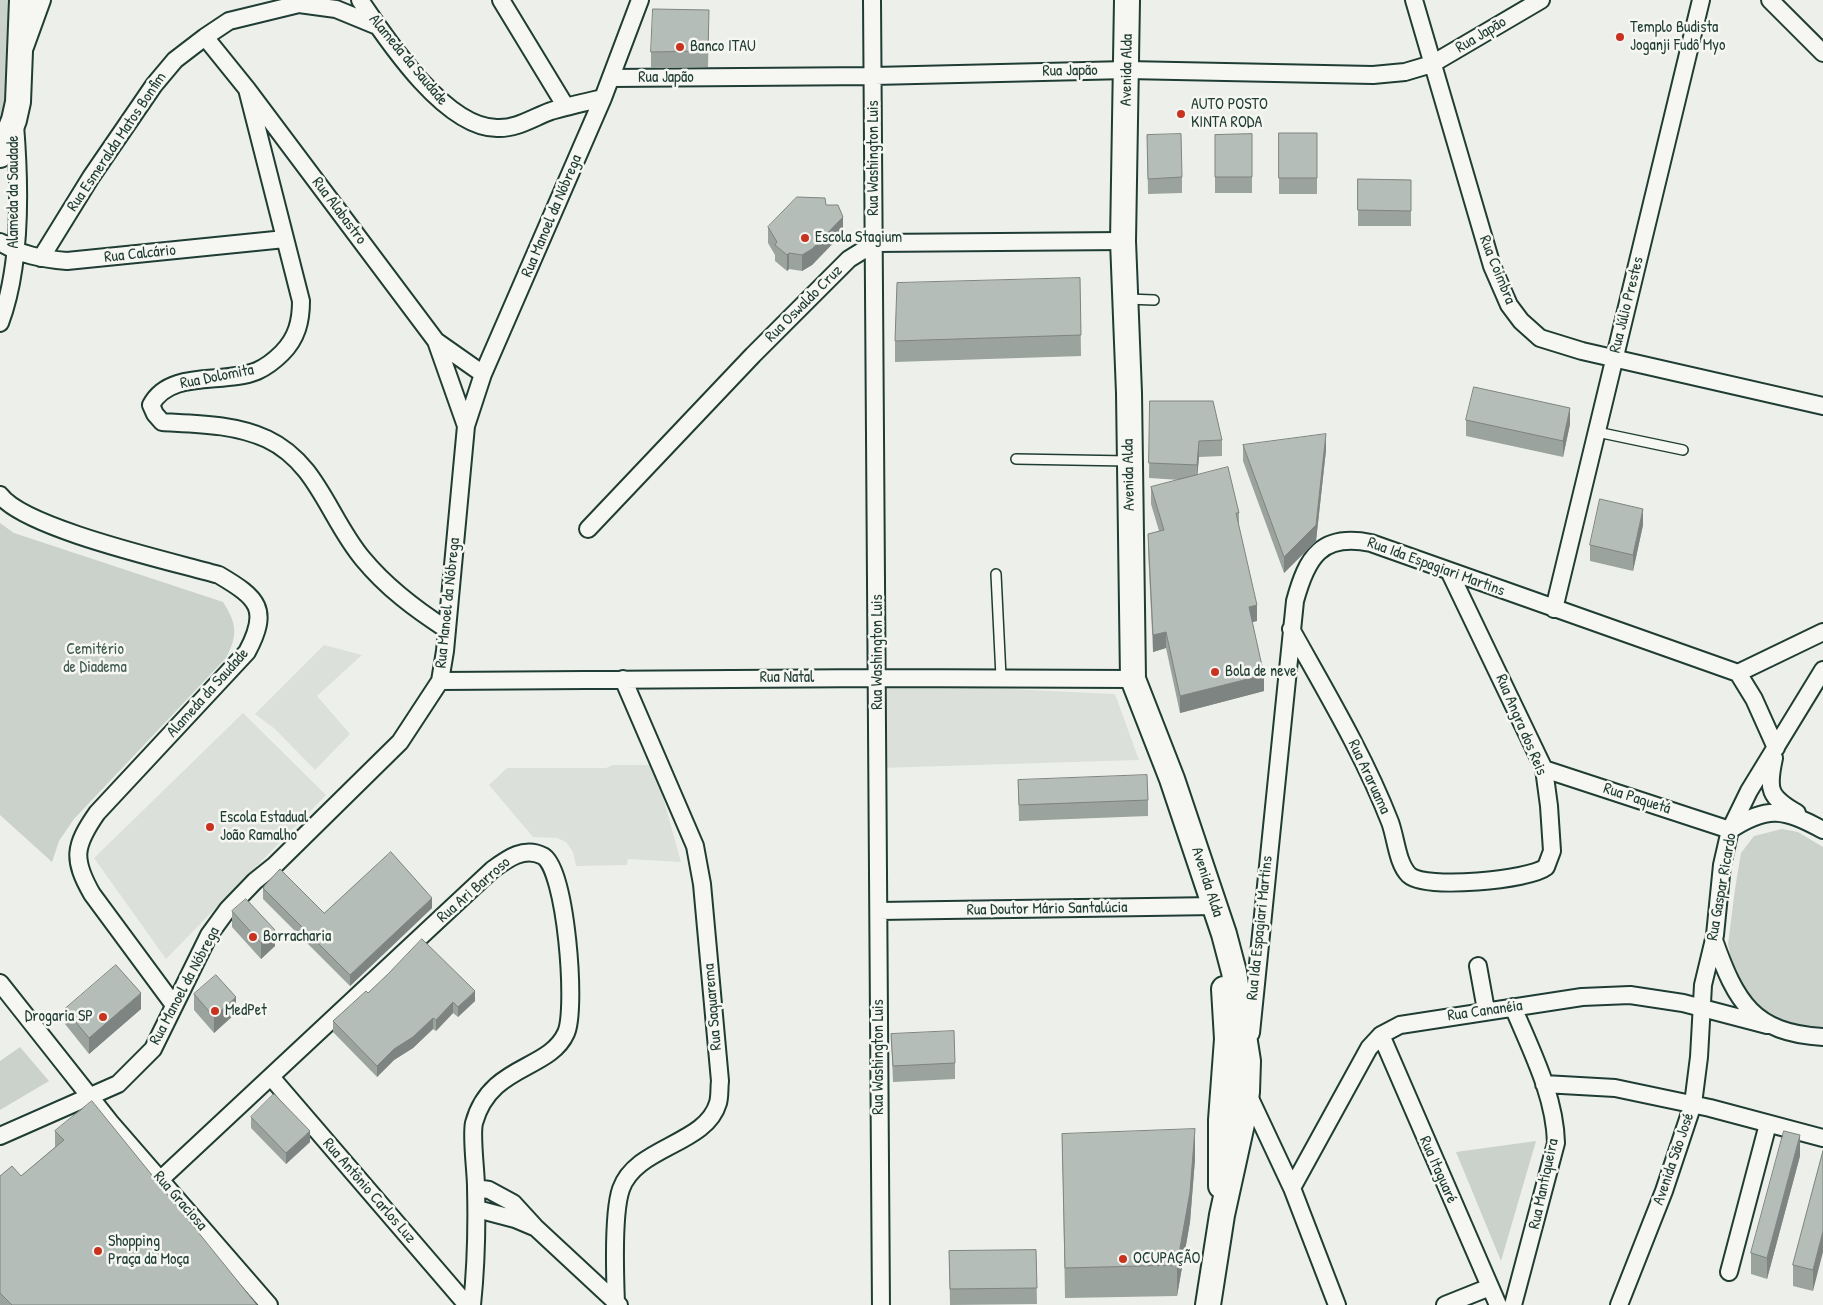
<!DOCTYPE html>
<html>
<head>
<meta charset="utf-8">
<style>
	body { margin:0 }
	canvas { display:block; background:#edefea }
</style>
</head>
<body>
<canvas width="1823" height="1305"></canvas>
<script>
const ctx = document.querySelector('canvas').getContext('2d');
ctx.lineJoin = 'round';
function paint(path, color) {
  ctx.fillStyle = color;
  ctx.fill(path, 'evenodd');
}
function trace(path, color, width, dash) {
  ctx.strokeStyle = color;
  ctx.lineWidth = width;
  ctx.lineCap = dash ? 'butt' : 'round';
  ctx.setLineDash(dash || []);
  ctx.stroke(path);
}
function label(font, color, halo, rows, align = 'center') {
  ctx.font = font + ' "Patrick Hand",sans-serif';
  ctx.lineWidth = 5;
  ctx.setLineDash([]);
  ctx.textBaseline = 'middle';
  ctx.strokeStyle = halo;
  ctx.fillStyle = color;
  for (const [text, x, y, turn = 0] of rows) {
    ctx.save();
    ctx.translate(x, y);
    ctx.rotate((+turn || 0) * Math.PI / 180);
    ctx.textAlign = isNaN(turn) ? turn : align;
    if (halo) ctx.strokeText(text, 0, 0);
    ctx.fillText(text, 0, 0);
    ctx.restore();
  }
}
const built = new Path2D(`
	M324,645L362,655L317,696L350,734L315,770L275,729L255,714Z
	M879,683L1115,694L1139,760L880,768Z
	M243,713L326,795L166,959L94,858Z
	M613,765H654L681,862L628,859L627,865L576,866L573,852L566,842L557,838L533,837L489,785L507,768H606Z`);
const green = new Path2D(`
	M0,0H18L9,104L0,131Z
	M0,523L14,533L223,602C237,624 238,635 226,658L74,819L59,841L52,862L0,815Z
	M1782,829L1798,832L1823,847V1028L1789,1025L1763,1013L1749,999L1734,974L1728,944L1735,889L1741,853L1754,836Z
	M20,1047L49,1081L0,1110V1061Z
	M1536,1141L1501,1261L1456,1152Z`);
const lane = new Path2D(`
	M1127,299L1154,300
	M1597,432L1683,450
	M1016,459L1128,461
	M996,574L1001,677`);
const street = new Path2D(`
	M360,0C387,40 445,128 497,128C517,129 534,117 551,111C568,106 586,102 603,98
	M501,0L566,107
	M872,0L881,1305
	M1414,0L1492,266L1509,305L1521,321L1540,338L1582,351L1823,406
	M1770,0L1823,53
	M205,37L247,89L436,341L483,374
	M25,47L42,0
	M611,78L874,76L1127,70L1373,75L1405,72L1432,64L1541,0
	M247,89L301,301C301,321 297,338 282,353C275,360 266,367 257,371C224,385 170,369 151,405L155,414L162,422C197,424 234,424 267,439C318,463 329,519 363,559C387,588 415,609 446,629
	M0,242C20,255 43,259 67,261L285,239
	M41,258L91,177L154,85L175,60L205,37L229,21L299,4L336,9L375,25
	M0,323C22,265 20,186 15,125
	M436,341L466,426
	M0,495C25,529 174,562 219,575C258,598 270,609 247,652L97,813C74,846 72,859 92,894L174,1005
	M588,529L753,355L849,259L875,243L1123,241
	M1554,609L1701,0
	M1291,629C1326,692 1364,755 1390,822C1396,838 1397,863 1409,875C1425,890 1530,880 1546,867L1552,851L1549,806L1544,769L1450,573
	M1738,673L1823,632
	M440,681L878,678L1133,679
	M1774,758C1767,790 1769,797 1797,813
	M1544,769L1730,830C1768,805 1784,809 1823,830
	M879,911L1215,906
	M1714,940C1736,1002 1753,1033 1823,1037
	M1478,966L1486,1010
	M0,983L110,1122L269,1305
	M1513,1007C1531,1050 1555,1096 1556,1143L1513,1305
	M1251,1033L1295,601C1307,557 1321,533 1371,543L1738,673L1754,699L1776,748
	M1381,1035L1498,1305
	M271,1077L467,1305
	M1544,1084L1615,1088L1710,1108L1823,1138
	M1247,1092L1292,1188L1337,1305
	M0,1136L118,1084L153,1049L209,935L228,909L255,881L275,865L400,742L440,681L445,651L466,426L483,374L603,98L640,0
	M161,1179L492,870C507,859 524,846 543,856C566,869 577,1009 566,1033C549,1071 490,1064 474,1123C471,1137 476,1171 476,1187C477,1226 476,1267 472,1305
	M476,1188L489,1190L513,1203L535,1227L619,1305
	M1292,1188L1369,1048L1381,1035L1400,1025L1582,997L1630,995L1683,1003L1767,1025
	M477,1209L515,1219L534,1227
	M1729,1272L1768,1124
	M616,1303C615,1278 613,1212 621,1189C636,1146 706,1145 718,1103C720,1096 719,1088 720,1081L702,884L695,846L623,679
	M1445,1305L1490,1287
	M1619,1305L1664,1191L1693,1104L1699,1057L1703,985L1715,935L1722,865L1730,830L1749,791L1823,670`);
const secondary = new Path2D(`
	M1127,0L1123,241L1129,393L1133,679L1172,779L1224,934L1234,972L1248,1061L1247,1092L1242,1124L1222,1215L1208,1305
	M0,155L14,120L18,102L22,0
	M1221,1186V1120L1227,1039L1224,989`);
const wall = new Path2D(`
	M709,26L708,67L651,68V52Z
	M1279,133H1317V194H1279Z
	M1252,134V193H1215V135Z
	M1147,135L1182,177V193L1148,194Z
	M1358,179L1411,180V226H1358Z
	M826,205L843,233L812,265L802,271L789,269L787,271L775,261V255L768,243V227Z
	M1080,278L1081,356L895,362V341Z
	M1150,401L1222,440V456L1199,457L1197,475L1239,513V526L1257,621L1252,622L1264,691L1180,713L1166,648L1153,652L1148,550V534L1159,531L1151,504V487L1180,480L1149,478Z
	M1466,420L1570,424L1563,457L1466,436Z
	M1243,445L1326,450L1316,541L1284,573L1243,461Z
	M1643,525L1633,571L1590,561V545Z
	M1018,780L1148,800V816L1019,821Z
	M263,888L324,913L432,908L350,986L263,899Z
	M232,911L275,946L261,959L232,927Z
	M368,993L475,1001L458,1017L453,1013L436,1031L433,1029L413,1048L394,1060L377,1077L333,1032V1021Z
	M194,994L236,1013L214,1033L194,1010Z
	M65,1009H141L89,1054L65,1024Z
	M891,1034L955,1063V1079L893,1082Z
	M251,1117L310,1142L286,1164L251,1128Z
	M55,1131L257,1305H0V1176H21L55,1147Z
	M1062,1134L1195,1159L1190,1222L1177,1296L1065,1298Z
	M1823,1151L1813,1291L1793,1286V1265Z
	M1800,1156L1767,1279L1751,1274V1253Z
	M1036,1250L1037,1304L950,1305L949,1251Z`);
const shadedWall = new Path2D(`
	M843,217V233L812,265L802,271V255Z
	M789,253V269L787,271V255Z
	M1570,408V424L1563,457V441Z
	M1326,434V450L1316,541L1284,573V557Z
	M1199,441V457L1197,480V465Z
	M1643,509V525L1633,571V555Z
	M1257,605V621L1249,623V607Z
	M1166,632V648L1153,652V635Z
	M1264,675V691L1180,713V696Z
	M432,898V908L350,986V975Z
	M275,930V946L261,959V943Z
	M475,991V1001L458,1017V1007Z
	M141,993V1009L89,1054V1038Z
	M236,997V1013L214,1033V1017Z
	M453,1002V1013L436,1031V1020Z
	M433,1018V1029L413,1048L394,1060L377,1077V1066L394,1049Z
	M1195,1129V1159L1190,1222L1177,1296V1265Z
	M310,1131V1142L286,1164V1153Z
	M1800,1135V1156L1767,1279V1258Z
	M1823,1231V1252L1813,1291V1270Z`);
const building = new Path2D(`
	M653,9L709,10L708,51L651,52Z
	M1279,133H1317V178H1279Z
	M1181,134L1182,177L1148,179L1147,135Z
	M1252,134V177H1215V135Z
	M1358,179L1411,180V211L1358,210Z
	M797,197L825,198L826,205H838L843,217L812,249L802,255L789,253L787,255L775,245L777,242L768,227Z
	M1080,278L1081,335L895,341L897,283Z
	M1474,387L1570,408L1563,441L1466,420Z
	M1150,401H1213L1222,440L1199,441L1197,465L1149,463Z
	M1326,434L1316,525L1284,557L1243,445Z
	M1228,467L1239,513H1236L1257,605L1249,607L1264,675L1180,696L1166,632L1153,635L1148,534L1164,530L1151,487Z
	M1600,499L1643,509L1633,555L1590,545Z
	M1147,775L1148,800L1019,805L1018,780Z
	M391,852L432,898L350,975L263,888L265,885L280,869L324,913Z
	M246,899L275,930L261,943L232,911Z
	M422,939L475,991L458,1007L453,1002L436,1020L433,1018L413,1037L394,1049L377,1066L333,1021L366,991L368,993L388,974Z
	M116,965L141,993L89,1038L65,1009Z
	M216,975L236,997L214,1017L194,994Z
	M954,1031L955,1063L893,1066L891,1034Z
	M274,1094L310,1131L286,1153L251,1117Z
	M92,1101L257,1305H12L0,1293V1176L12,1166L21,1176L64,1140L55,1131Z
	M1195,1129L1190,1192L1177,1265L1065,1268L1062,1134Z
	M1784,1131L1800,1135L1767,1258L1751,1253Z
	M1823,1151V1231L1813,1270L1793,1265Z
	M1036,1250L1037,1288L950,1289L949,1251Z`);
const markers = [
	[1620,37,5,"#c8321e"],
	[680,47,5,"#c8321e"],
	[1181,114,5,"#c8321e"],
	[805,238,5,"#c8321e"],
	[1215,672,5,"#c8321e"],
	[210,827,5,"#c8321e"],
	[253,937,5,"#c8321e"],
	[215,1011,5,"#c8321e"],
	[103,1017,5,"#c8321e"],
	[98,1251,5,"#c8321e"],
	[1123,1259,5,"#c8321e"]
];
const poiNames = [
	["Templo Budista",1630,28],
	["Joganji Fudô Myo",1630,46],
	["Banco ITAU",690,47],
	["AUTO POSTO",1191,105],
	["KINTA RODA",1191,123],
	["Escola Stagium",815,238],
	["Bola de neve",1225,672],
	["Escola Estadual",220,818],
	["João Ramalho",220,836],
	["Borracharia",263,937],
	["MedPet",225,1011],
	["Drogaria SP",93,1017,"right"],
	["Shopping",108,1242],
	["Praça da Moça",108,1260],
	["OCUPAÇÃO",1133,1259]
];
const streetNames = [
	["Rua Japão",1481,35,-31],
	["Alameda da Saudade",408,60,50],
	["Avenida Alda",1127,70,-89],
	["Rua Japão",1070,71,-1],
	["Rua Japão",666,78],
	["Rua Esmeralda Matos Bonfim",117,142,-56],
	["Rua Washington Luis",874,158,-90],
	["Alameda da Saudade",14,192,-90],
	["Rua Alabastro",339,211,53],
	["Rua Manoel da Nóbrega",552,216,-67],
	["Rua Calcário",140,254,-6],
	["Rua Coimbra",1497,270,68],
	["Rua Oswaldo Cruz",804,304,-45],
	["Rua Júlio Prestes",1627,305,-76],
	["Rua Dolomita",217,377,-11],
	["Avenida Alda",1129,475,-91],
	["Rua Ida Espagiari Martins",1436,567,20],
	["Rua Manoel da Nóbrega",448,603,-84],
	["Rua Washington Luis",878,652,-90],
	["Rua Natal",787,678],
	["Alameda da Saudade",208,693,-48],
	["Rua Angra dos Reis",1521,725,67],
	["Rua Araruama",1369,777,65],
	["Rua Paquetá",1637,799,18],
	["Avenida Alda",1207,882,72],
	["Rua Gaspar Ricardo",1722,887,-80],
	["Rua Ari Barroso",474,890,-41],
	["Rua Doutor Mário Santalúcia",1047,909,-1],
	["Rua Ida Espagiari Martins",1260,928,-84],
	["Rua Manoel da Nóbrega",185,986,-62],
	["Rua Saquarema",713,1007,-95],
	["Rua Cananéia",1485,1011,-8],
	["Rua Washington Luis",879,1057,-90],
	["Avenida São José",1674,1159,-71],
	["Rua Itaguaré",1438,1170,66],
	["Rua Mantiqueira",1544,1184,-78],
	["Rua Antônio Carlos Luz",369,1191,49],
	["Rua Graciosa",180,1201,49]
];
const parkNames = [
	["Cemitério",95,650],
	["de Diadema",95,668]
];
paint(built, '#dce0db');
paint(green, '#cbd2cc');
trace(lane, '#1f3d34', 12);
trace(street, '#1f3d34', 20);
trace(secondary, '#1f3d34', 28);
trace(lane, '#f6f6f2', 9);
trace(street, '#f6f6f2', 16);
trace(secondary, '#f6f6f2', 24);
paint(wall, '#9ba39e');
paint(shadedWall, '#7e8481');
paint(building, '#b4bdb8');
trace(building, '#7e8481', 1);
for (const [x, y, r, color] of markers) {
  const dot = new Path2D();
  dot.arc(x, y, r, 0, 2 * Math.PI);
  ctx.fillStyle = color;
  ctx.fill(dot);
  trace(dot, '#f6f6f2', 2);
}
label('16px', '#1f3d34', '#f6f6f2', poiNames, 'left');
label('16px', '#1f3d34', '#f6f6f2', streetNames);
label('16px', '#415b52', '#f6f6f2', parkNames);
</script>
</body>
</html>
